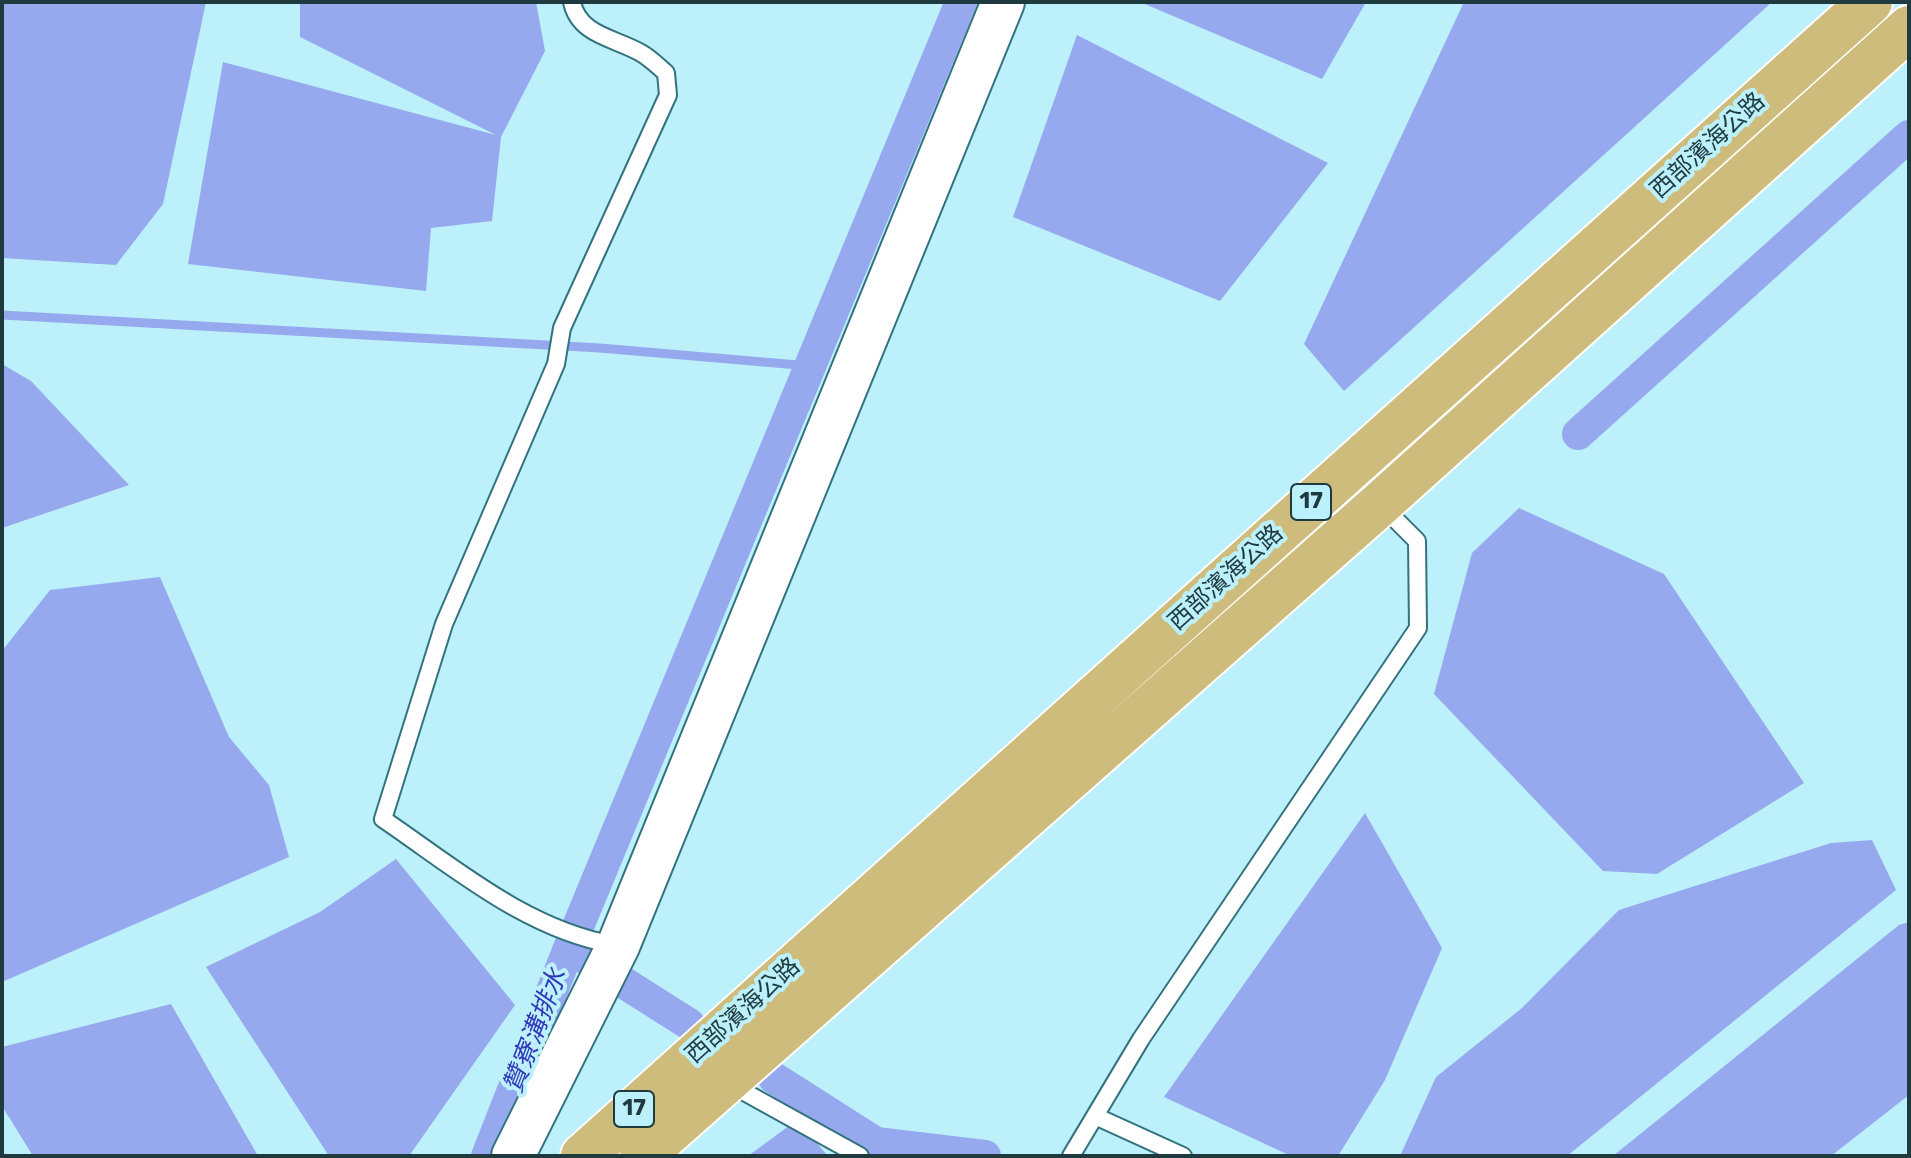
<!DOCTYPE html>
<html>
<head>
<meta charset="utf-8">
<style>
	body { margin:0 }
	#map { position:relative; width:1911px; height:1158px; overflow:hidden; background:#bcf0fa; font-family:Rubik,sans-serif }
	canvas { display:block }
	.frame { position:absolute; inset:0; border:4px solid #1f3a3f; pointer-events:none }
</style>
</head>
<body>
<div id="map">
<canvas width="1911" height="1158"></canvas>
<div class="frame"></div>
</div>
<script>
const ctx = document.querySelector('canvas').getContext('2d');
ctx.lineJoin = 'round';
function paint(path, color) {
  ctx.fillStyle = color;
  ctx.fill(path, 'evenodd');
}
function trace(path, color, width, dash) {
  ctx.strokeStyle = color;
  ctx.lineWidth = width;
  ctx.lineCap = dash ? 'butt' : 'round';
  ctx.setLineDash(dash || []);
  ctx.stroke(path);
}
function label(font, color, halo, rows, align = 'center') {
  ctx.font = font + ' Rubik,"Noto Sans TC",sans-serif';
  ctx.lineWidth = 8;
  ctx.setLineDash([]);
  ctx.textBaseline = 'middle';
  ctx.strokeStyle = halo;
  ctx.fillStyle = color;
  for (const [text, x, y, turn = 0] of rows) {
    ctx.save();
    ctx.translate(x, y);
    ctx.rotate((+turn || 0) * Math.PI / 180);
    ctx.textAlign = isNaN(turn) ? turn : align;
    if (halo) ctx.strokeText(text, 0, 0);
    ctx.fillText(text, 0, 0);
    ctx.restore();
  }
}
const water = new Path2D(`
	M2,2H206L163,204L116,265L2,258Z
	M300,2H536L545,51L501,137L492,221L431,228L426,291L188,264L223,62L496,135L300,37Z
	M1140,2H1366L1322,79Z
	M1464,2H1772L1344,391L1304,344Z
	M1077,35L1328,163L1220,301L1013,217Z
	M2,364L31,381L129,485L2,528Z
	M1519,508L1664,574L1804,783L1657,874L1603,871L1434,694L1472,553Z
	M160,577L229,737L269,785L289,857L2,982V651L50,590Z
	M1365,813L1442,948L1385,1080L1338,1156H1291L1164,1097Z
	M1872,840L1896,890L1567,1156H1400L1436,1077L1522,1008L1619,910L1831,843Z
	M396,859L515,1005L409,1156H329L206,967L320,912Z
	M1909,922V1095L1831,1156H1613L1899,925Z
	M171,1004L258,1156H33L2,1106V1047Z
	M797,1120L828,1156H748Z`);
const stream = new Path2D(`
	M2,315L600,348L810,366`);
const canal = new Path2D(`
	M1578,434L1909,136
	M569,948L961,2
	M774,1078L876,1143L985,1156
	M487,1156L569,948L689,1024`);
const service = new Path2D(`
	M572,2C579,36 616,38 641,53C650,58 658,66 666,73L668,95L562,328L556,364L444,624L383,819C455,868 527,930 615,945
	M730,1084L860,1156
	M1095,1116L1183,1156
	M1071,1156L1141,1039L1418,628L1417,541L1380,504L1352,467`);
const tertiary = new Path2D(`
	M513,1156L618,946L1003,2`);
const primary = new Path2D(`
	M583,1156L1870,2
	M642,1156L1380,504L1909,28`);
const shields = [
	[1311,502,40],
	[634,1109,40]
];
const shieldNames = [
	["17",1311,502],
	["17",634,1109]
];
const streetNames = [
	["西部濱海公路",1708,146,-42],
	["西部濱海公路",1226,578,-42],
	["西部濱海公路",743,1011,-42]
];
const waterNames = [
	["贊寮溝排水",536,1031,-69]
];
paint(water, '#96a9ee');
trace(stream, '#96a9ee', 9);
trace(canal, '#96a9ee', 32);
trace(service, '#337380', 20);
trace(tertiary, '#337380', 46);
trace(primary, '#fff', 48);
trace(service, '#fff', 16);
trace(tertiary, '#fff', 42);
trace(primary, '#cebc7c', 44);
for (const [x, y, w] of shields) {
  const box = new Path2D();
  box.roundRect(x - w / 2, y - 18, w, 36, 6);
  ctx.fillStyle = '#bcf0fa';
  ctx.fill(box);
  trace(box, '#1f3a3f', 2);
}
label('bold 22px', '#1f3a3f', null, shieldNames);
label('24px', '#1f3a3f', '#bcf0fa', streetNames);
label('italic 26px', '#3037b9', '#bcf0fa', waterNames);
</script>
</body>
</html>
